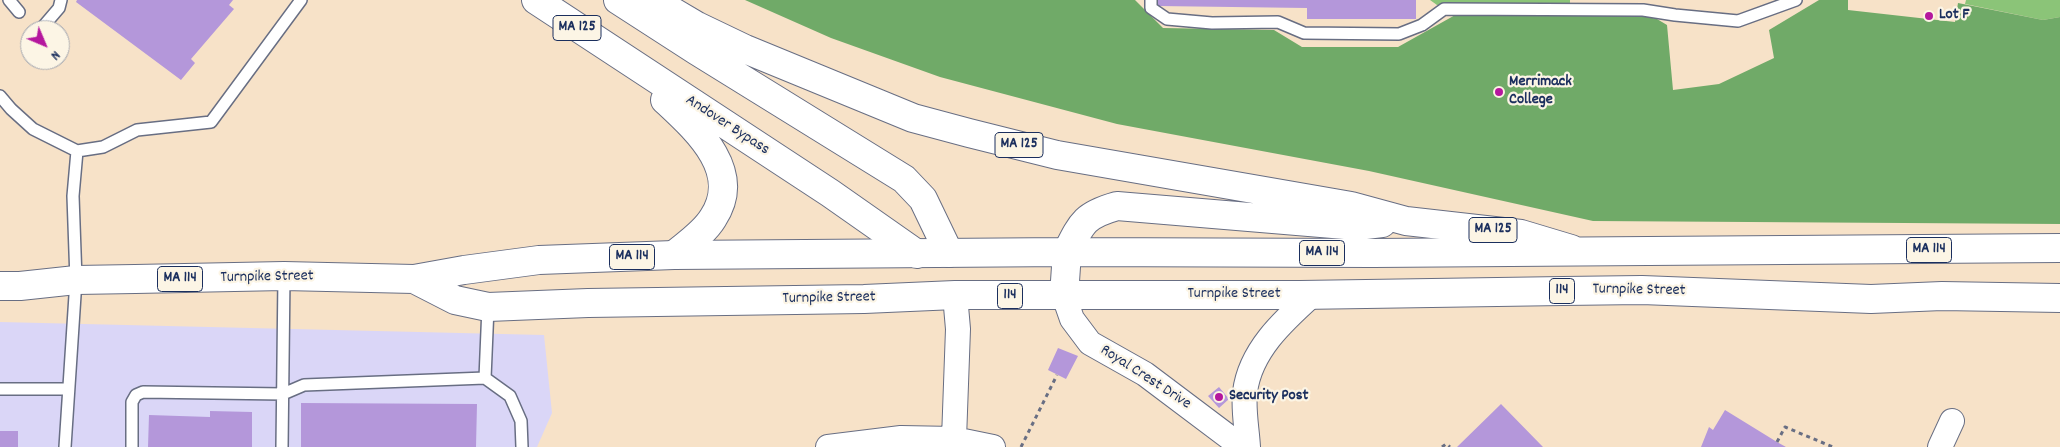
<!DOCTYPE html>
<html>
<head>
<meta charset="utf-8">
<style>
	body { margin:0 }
	#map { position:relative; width:2060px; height:447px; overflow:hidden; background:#f7e2c8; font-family:Dekko,sans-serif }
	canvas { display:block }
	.north { position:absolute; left:20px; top:20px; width:50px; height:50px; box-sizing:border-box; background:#fcf5e5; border:1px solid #a2a6af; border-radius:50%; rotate:135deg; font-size:14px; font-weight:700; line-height:20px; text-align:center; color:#1b2f5e }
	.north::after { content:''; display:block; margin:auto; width:18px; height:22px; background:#b5179e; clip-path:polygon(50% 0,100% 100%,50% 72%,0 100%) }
</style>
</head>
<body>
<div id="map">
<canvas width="2060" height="447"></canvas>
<div class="north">N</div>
</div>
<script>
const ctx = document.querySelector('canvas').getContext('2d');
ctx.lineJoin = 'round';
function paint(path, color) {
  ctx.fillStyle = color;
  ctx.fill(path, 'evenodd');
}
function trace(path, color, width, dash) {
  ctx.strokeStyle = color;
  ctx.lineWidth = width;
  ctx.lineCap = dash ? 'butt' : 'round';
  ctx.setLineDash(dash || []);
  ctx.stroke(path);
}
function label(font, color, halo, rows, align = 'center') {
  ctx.font = font + ' Dekko,sans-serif';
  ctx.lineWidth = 4.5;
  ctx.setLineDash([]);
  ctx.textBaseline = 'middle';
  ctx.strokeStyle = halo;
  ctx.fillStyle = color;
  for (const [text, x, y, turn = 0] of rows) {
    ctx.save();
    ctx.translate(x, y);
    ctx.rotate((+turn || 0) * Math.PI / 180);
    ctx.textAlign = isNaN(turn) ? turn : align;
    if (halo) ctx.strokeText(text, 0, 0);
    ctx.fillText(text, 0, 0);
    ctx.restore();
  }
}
const built = new Path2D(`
	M0,322L544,335L552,413L537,447H0Z`);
const green = new Path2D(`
	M1430,0H1570V3L1437,5Z
	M1966,0H2060V17L2043,20L1965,4Z`);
const forest = new Path2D(`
	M745,0H1135L1163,28L1274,30L1302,47H1398L1457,14L1624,12L1657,19L1667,25L1673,90L1719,84L1774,58L1769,30L1819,0H1848V10L1955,22L1958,3L2043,20L2060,17V224L1593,221L1369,171L1117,124L940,77L831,38Z`);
const building = new Path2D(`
	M77,0H233L229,5L234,9L191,59L195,63L181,80L76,2Z
	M1158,0H1416V19H1307V8L1158,6Z
	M1058,348L1078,356L1066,379L1048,370Z
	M1219,387L1229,399L1219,408L1208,396Z
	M301,403L477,404L476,447H301Z
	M1501,404L1543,447H1457Z
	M1725,410L1777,442L1786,447H1701L1709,427L1713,430Z
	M210,411L252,412V447H148L149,415L210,417Z
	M0,431H18V447H0Z`);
const path = new Path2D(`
	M1777,442L1785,427L1833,447
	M1021,447L1057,375
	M1442,447L1446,444L1450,447`);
const service = new Path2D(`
	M9,0L19,12
	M1151,0V8L1167,19L1212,23L1278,22L1304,33L1399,34L1422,25L1444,9L1643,10L1675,15L1738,21L1796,0
	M41,29L59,8L61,0
	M0,96L11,109L33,129L77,151L103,147L137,130L211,122L301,0
	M488,307L485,378L510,396L521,421L522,447
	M0,389H68
	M65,447L76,280L73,196L77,151
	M132,447V402L136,395L143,392L283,394L304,385L485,378
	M282,447L284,276`);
const minor = new Path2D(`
	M1064,296L1072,319L1090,343L1145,374L1242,447
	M954,439L958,329L955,295
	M828,447L901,438L954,439L993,447
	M1248,447C1247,429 1243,410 1245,392C1250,351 1283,321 1312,295
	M1940,447L1952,421`);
const primary = new Path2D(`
	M536,0L830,193L917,254
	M618,0L697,51L904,179L923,199L949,253
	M653,0L697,26L745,49L913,118L969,133L1057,155L1351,206L1406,221L1521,234L1571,249
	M665,100C696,129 744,171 713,218C704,233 687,244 674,255
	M1067,252C1082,222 1085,215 1117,206L1357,226L1382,223`);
const trunk = new Path2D(`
	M414,279L455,300L488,307L588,303L864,299L955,295H1300L1563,291L1642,290L1871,299L1942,296L2060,298
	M0,286H20L76,280L135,279L284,276L414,279L464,270L539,260L674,255L1067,252L1373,253L2060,248
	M1064,296L1067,252`);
const markers = [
	[1929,16,5,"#b5179e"],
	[1499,92,5,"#b5179e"],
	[1219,397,5,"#b5179e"]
];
const shields = [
	[577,28,48],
	[1019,145,48],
	[1493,230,48],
	[1929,250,45],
	[1322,253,45],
	[632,257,45],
	[180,279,45],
	[1562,291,25],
	[1010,296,25]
];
const shieldNames = [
	["MA 125",577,28],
	["MA 125",1019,145],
	["MA 125",1493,230],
	["MA 114",1929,250],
	["MA 114",1322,253],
	["MA 114",632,257],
	["MA 114",180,279],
	["114",1562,291],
	["114",1010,296]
];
const poiNames = [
	["Lot F",1939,16],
	["Merrimack",1509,83],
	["College",1509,101],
	["Security Post",1229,397]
];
const streetNames = [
	["Andover Bypass",727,126,33],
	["Turnpike Street",267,278,-1],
	["Turnpike Street",1639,291,1],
	["Turnpike Street",1234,295],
	["Turnpike Street",829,299,-1],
	["Royal Crest Drive",1145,378,33]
];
paint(built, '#dad6f7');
paint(green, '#8bc478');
paint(forest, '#70aa68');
paint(building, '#b497da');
trace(service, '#686e83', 14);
trace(minor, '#686e83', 26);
trace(primary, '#686e83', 30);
trace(trunk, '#686e83', 30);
trace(path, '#686e83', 3, [4, 4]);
trace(service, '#fff', 11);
trace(minor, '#fff', 24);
trace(primary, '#fff', 28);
trace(trunk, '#fff', 28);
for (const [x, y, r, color] of markers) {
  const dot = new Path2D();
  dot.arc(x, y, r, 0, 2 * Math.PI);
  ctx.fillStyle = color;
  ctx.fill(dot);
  trace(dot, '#fcf5e5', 2);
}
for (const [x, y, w] of shields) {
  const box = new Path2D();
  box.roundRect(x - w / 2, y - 12.5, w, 25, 4);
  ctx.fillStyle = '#fcf5e5';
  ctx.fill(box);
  trace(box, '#1b2f5e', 1);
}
label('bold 15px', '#1b2f5e', null, shieldNames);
label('bold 16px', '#1b2f5e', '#fcf5e5', poiNames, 'left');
label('16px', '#1b2f5e', '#fcf5e5', streetNames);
</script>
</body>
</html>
